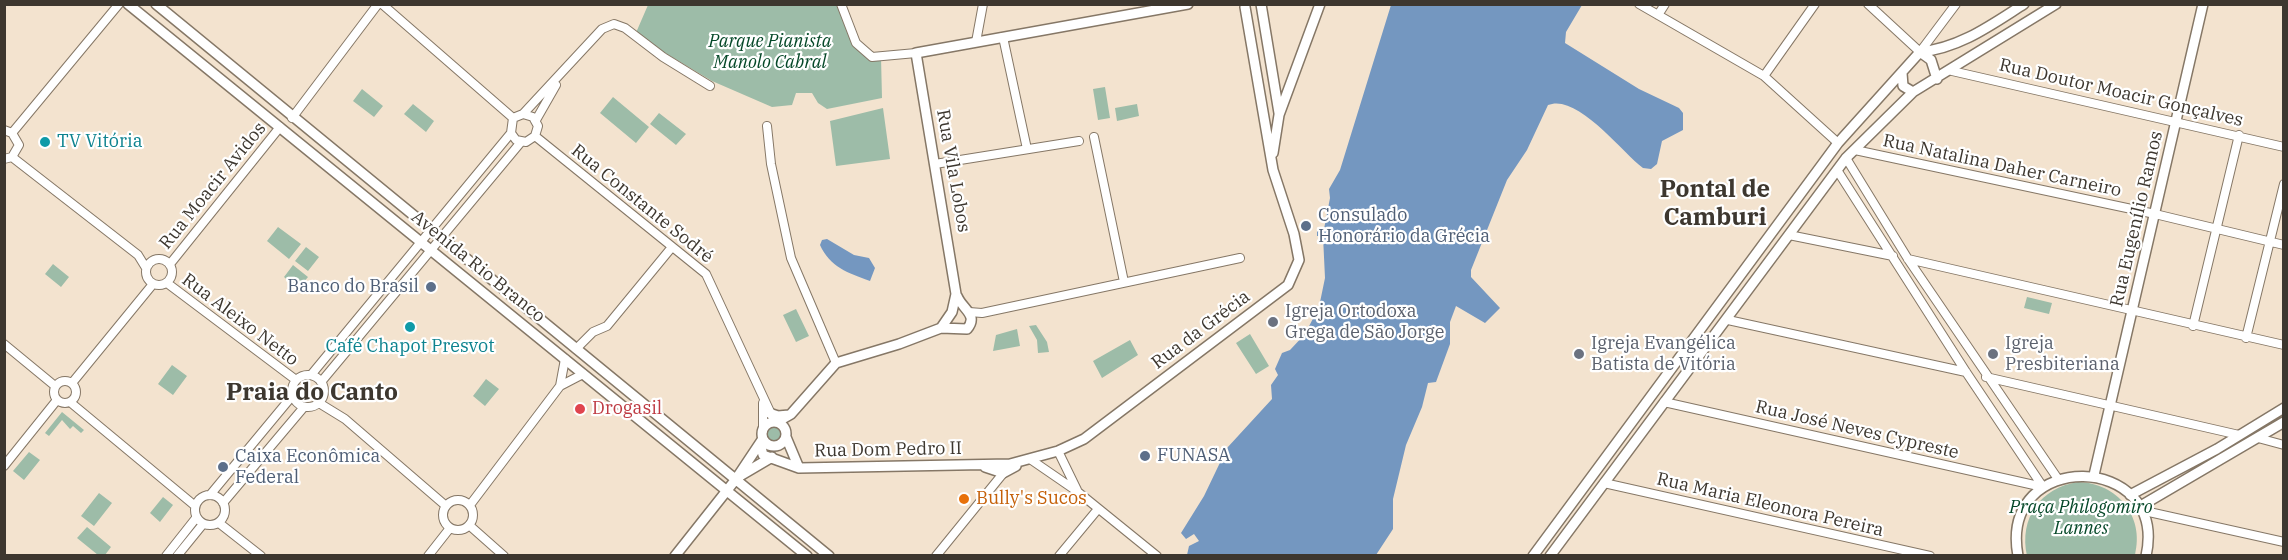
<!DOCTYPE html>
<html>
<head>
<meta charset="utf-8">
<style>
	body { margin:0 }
	#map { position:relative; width:2288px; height:560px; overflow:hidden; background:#f3e3cf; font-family:"IBM Plex Serif",serif }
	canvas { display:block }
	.frame { position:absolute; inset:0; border:6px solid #3d372f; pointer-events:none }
</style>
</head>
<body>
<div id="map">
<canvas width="2288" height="560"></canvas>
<div class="frame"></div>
</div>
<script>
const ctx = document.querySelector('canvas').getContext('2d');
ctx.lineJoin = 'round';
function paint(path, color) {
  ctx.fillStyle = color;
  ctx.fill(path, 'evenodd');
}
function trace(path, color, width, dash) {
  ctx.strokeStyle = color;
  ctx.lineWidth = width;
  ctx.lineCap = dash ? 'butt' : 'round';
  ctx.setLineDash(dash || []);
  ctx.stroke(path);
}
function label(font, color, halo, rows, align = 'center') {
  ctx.font = font + ' "IBM Plex Serif",serif';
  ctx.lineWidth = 4.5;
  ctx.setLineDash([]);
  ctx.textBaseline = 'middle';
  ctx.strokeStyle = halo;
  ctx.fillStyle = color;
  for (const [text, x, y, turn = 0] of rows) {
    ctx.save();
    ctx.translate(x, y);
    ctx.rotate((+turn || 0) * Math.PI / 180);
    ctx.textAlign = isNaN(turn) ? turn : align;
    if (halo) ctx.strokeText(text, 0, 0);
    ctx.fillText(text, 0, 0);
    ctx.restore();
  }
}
const green = new Path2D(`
	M648,5H838L864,50L881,57L882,98L827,109L818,103L812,93H796L792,105L772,107L712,81L635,35Z
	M1105,87L1110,118L1098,120L1093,89Z
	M362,89L383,106L374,117L353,101Z
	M613,97L649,127L636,143L600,113Z
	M413,104L434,121L426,132L404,114Z
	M1137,104L1139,116L1117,121L1115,108Z
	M883,108L890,159L836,166L830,121Z
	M659,113L686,134L676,145L650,124Z
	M278,227L301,244L289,259L267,241Z
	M306,247L319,257L308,271L295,261Z
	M53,264L69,277L61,287L45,274Z
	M293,265L308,277L298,289L284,277Z
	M2027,297L2052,303L2049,314L2024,308Z
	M796,309L809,336L796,342L783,315Z
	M1036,325L1047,342L1049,352L1038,353L1037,340L1029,326Z
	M1017,329L1020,346L993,351L996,335Z
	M1250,334L1269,366L1256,374L1236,343Z
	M1130,340L1138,355L1102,378L1093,361Z
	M172,365L187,376L173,395L158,384Z
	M486,379L499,389L485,406L473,396Z
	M62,412L84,430L81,433L73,426L70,429L62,420L49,436L45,433Z
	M765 435a10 10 0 1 1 20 0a10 10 0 1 1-20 0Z
	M29,452L40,460L24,480L13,471Z
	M2078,482C2117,483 2145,516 2135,555L2027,556C2019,518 2040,488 2078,482Z
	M99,493L112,503L94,526L81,516Z
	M163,497L173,505L160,522L150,513Z
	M87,527L111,547L105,555H98L77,538Z`);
const water = new Path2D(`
	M1391,5H1582L1566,32L1565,43L1639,89L1679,108L1683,113V130L1662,141L1657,164L1651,169L1643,168C1621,151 1577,93 1548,105L1527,150L1507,180L1471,270V277L1500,308L1485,323L1456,306L1450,322V344L1436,382L1428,383L1422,407L1406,445L1393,499V529L1376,555H1187L1189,546L1199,541L1194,534L1186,539L1181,533L1204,496L1227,448L1272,399L1271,385L1278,375L1275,369L1282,353L1290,350L1305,334L1319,307L1325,278L1323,236H1317V231L1324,229L1330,198L1329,189L1340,170Z
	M827,239L854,255L869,258L875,268L870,281C848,273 830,267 820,245L822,240Z`);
const minor = new Path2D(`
	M382,4L513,118
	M841,4L856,43L872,57L916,53
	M1639,4L1764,76L1838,143
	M1868,4L1920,52L1956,4
	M1658,15L1665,4
	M1003,37L1027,149
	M976,42L983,4
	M1952,71L2284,147
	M1764,76L1815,4
	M523,114L533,117L538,126L535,136L526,142L516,140L511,133L513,118L523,114L602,29L614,24L625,28L663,57L710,86
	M292,118L378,4
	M536,120L556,85
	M767,126L771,164L791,258L836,363
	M4,130L12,133L19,145L12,157L4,159
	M12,133L119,4
	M535,136L706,274L772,416
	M1094,137L1124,282
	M1855,150L2155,214L2284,245
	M12,157L138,255L146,268
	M1846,158L1908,259L2058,479
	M935,164L1079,141
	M1837,170L1966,372L2043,487
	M1789,235L1893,256
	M146 272a13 13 0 1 1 26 0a13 13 0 1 1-26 0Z
	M1908,259L2284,345
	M170,264L280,127
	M167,283L296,380
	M969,312L982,313L1240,258
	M1728,320L1966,372
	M2193,326L2239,135
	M2246,338L2284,184
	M4,344L55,386
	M576,349L593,332L607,326L672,247
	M311,375L511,133
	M292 391a16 16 0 1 1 32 0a16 16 0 1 1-32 0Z
	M1986,377L2239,435
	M54 392a11 11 0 1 1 22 0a11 11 0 1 1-22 0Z
	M321,382L521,142
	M72,383L153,284
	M560,386L565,359
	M70,402L194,505
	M1664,402L2043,487
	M319,403L345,419L446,506
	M763,430V403
	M2258,438L2284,445
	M1058,451L1077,490
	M1030,459L1078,492L1157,556
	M4,466L57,400
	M1604,483L1930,556
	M195 510a15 15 0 1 1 30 0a15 15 0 1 1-30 0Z
	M210,495L293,395
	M443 515a15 15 0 1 1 30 0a15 15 0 1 1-30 0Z
	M223,503L304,407
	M470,505L560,386L583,374
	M2140,510L2284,542
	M219,523L261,556
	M469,525L504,556
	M166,556L196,518
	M177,556L203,524
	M428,556L450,528
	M936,556L1005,471
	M1059,556L1098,509`);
const tertiary = new Path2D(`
	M128,4L807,556
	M156,4L829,556
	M1261,4L1279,113
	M1920,52C1960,48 1991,25 2024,4
	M1920,52L1931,60L1937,79
	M1902,73L1903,86L1913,92
	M1273,153L1279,115L1320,4
	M941,328L952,312L956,294L916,53L1188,4
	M769,413L778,416L789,415
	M762 434a12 12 0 1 1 24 0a12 12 0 1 1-24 0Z
	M777,422L791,414L836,363L899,344L941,328L967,329C979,315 962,309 957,296
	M786,437L799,468
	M760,443L763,455L799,468L1010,464L1058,451L1084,439L1288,285L1299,260L1294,234L1273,170L1245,7
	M985,467L1003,473L1016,466
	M2094,475L2203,4
	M738,477L772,457
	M2130,495L2217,449L2284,408
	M2139,507L2284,422
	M675,556L736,479L762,440
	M1533,556L1838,143L1920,52
	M1550,556L1846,158L1913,92L2056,4
	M2018,556C1998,448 2169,452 2146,556`);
const markers = [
	[45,142,6,"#0f9aa8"],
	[1306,226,6,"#5c6f8a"],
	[431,287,6,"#5c6f8a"],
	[1273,322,6,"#6b7280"],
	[410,327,6,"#0f9aa8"],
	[1579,354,6,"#6b7280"],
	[1993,354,6,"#6b7280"],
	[580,409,6,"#e0444e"],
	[1145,456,6,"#5c6f8a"],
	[223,467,6,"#5c6f8a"],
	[964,499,6,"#e8710a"]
];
const parkNames = [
	["Parque Pianista",770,42],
	["Manolo Cabral",770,63],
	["Praça Philogomiro",2081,508],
	["Lannes",2081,529]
];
const streetNames = [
	["Rua Doutor Moacir Gonçalves",2121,93,13],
	["Rua Natalina Daher Carneiro",2002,166,12],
	["Rua Vila Lobos",953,171,80],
	["Rua Moacir Avidos",213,186,-51],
	["Rua Constante Sodré",642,204,39],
	["Rua Eugenílio Ramos",2137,219,-77],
	["Avenida Rio Branco",478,267,39],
	["Rua Aleixo Netto",240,320,37],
	["Rua da Grécia",1201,330,-37],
	["Rua José Neves Cypreste",1857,430,13],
	["Rua Dom Pedro II",888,450,-1],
	["Rua Maria Eleonora Pereira",1770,505,13]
];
const cultureNames = [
	["TV Vitória",57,142],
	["Café Chapot Presvot",410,347,"center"]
];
const serviceNames = [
	["Consulado",1318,216],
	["Honorário da Grécia",1318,237],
	["Banco do Brasil",419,287,"right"],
	["FUNASA",1157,456],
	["Caixa Econômica",235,457],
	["Federal",235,478]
];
const worshipNames = [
	["Igreja Ortodoxa",1285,312],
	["Grega de São Jorge",1285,333],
	["Igreja Evangélica",1591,344],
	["Batista de Vitória",1591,365],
	["Igreja",2005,344],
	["Presbiteriana",2005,365]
];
const healthNames = [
	["Drogasil",592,409]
];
const foodNames = [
	["Bully's Sucos",976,499]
];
const districtNames = [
	["Pontal de",1715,190],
	["Camburi",1715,218],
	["Praia do Canto",312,393]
];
paint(green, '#9dbca8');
paint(water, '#7497c0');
trace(minor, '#857766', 10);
trace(tertiary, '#857766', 12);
trace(minor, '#fff', 8);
trace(tertiary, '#fff', 9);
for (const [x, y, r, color] of markers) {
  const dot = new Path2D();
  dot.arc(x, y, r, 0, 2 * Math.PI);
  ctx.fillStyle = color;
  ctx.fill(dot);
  trace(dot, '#fff', 2);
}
label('italic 18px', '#054828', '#fff', parkNames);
label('18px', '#3d372f', '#fff', streetNames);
label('18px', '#0d838f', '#fff', cultureNames, 'left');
label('18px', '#4e5e75', '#fff', serviceNames, 'left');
label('18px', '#5b616d', '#fff', worshipNames, 'left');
label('18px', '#be3a42', '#fff', healthNames, 'left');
label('18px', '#c56008', '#fff', foodNames, 'left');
label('bold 24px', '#3d372f', '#fff', districtNames);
</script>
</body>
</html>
